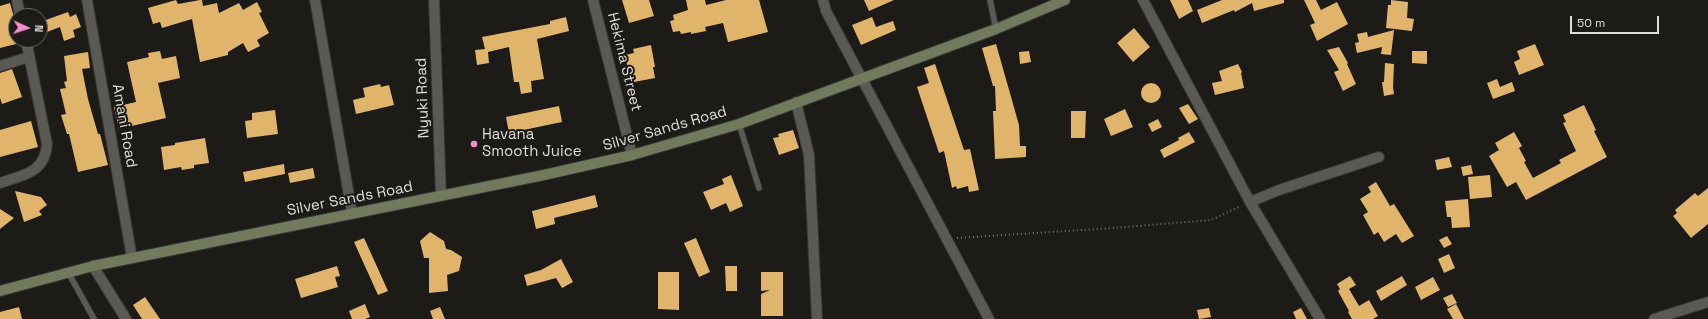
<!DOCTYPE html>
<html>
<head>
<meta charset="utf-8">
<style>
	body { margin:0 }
	#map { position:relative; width:1708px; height:319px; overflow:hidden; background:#1c1b17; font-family:"Space Grotesk",sans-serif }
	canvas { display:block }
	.north { position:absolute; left:8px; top:8px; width:40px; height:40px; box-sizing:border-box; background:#1c1b17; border:1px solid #6a6965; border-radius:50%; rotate:93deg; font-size:11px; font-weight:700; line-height:16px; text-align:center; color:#dededb }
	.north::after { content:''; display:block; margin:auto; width:14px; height:18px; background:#f98fc9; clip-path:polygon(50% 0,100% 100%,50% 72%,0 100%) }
	.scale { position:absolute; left:1570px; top:16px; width:89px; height:18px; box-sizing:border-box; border:2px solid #dededb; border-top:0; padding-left:5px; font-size:12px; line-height:14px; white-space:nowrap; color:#dededb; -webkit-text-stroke:3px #1c1b17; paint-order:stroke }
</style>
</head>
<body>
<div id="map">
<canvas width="1708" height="319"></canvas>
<div class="north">N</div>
<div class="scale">50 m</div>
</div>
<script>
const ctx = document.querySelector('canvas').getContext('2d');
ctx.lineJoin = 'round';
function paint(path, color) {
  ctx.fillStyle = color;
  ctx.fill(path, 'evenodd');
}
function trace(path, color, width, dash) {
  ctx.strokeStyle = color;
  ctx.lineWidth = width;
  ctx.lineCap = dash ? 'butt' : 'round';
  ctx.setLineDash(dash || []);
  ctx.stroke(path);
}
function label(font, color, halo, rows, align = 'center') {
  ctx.font = font + ' "Space Grotesk",sans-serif';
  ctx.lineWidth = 4;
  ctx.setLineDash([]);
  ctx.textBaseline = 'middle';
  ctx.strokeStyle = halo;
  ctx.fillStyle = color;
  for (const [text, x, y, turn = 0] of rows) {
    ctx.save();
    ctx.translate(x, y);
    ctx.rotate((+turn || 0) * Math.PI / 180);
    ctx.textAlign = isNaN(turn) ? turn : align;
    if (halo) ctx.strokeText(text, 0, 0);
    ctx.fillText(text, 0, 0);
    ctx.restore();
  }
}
const building = new Path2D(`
	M176,0L178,4L200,0H202L203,6L217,3L219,13L239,3L243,10L257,2L262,12L259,13L269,33L257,40L260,46L248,52L243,43L228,52V55L200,62L192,19L162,28L160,22L153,24L148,8Z
	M622,0H649L654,16L629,23Z
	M686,0H705L706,5L726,0H759L768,32L728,42L723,23L705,27L706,31L691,34V32L681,34L680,31L673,32L670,21L674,20L673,15L688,10Z
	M864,0H894L869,11Z
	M1170,0H1188L1193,11L1179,19Z
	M1222,0H1284V3L1254,11L1252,3L1235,12L1234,10L1202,23L1197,10Z
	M1304,0H1316L1321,10L1337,2L1348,24L1317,41L1310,25L1315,23Z
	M1391,0L1408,2L1407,18L1414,19L1412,31L1386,28L1388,5H1391Z
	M10,3L16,25V44L0,48V6Z
	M68,12L70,17L76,14L81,27L73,30L75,37L64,41L60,27L47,32L43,21Z
	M566,17L569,31L537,39L544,79L531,81L532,92L521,94L519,82H514L509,47L488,52L489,63L477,65L475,50L485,49L482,37L550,24V21Z
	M872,17L876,27L893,21L896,30L861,45L852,25Z
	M1134,28L1150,47L1133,62L1117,43Z
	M1394,30L1391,55L1381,54L1382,47L1357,53L1355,43L1359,42L1357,34L1367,32L1368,37Z
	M996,44L1019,125L1020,146H1026V157L995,159L993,111H996L995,86H993L982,48Z
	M1535,44L1544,65L1519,75L1514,62L1520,59L1517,51Z
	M651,45L655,67H653L655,78L634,82L632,73L629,74L625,55L634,53L633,49Z
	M1339,47L1348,63L1347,64L1356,84L1343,91L1334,72L1339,70L1327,50Z
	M160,51L162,59L176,56L180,78L158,83L166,118L119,129L114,107L136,102L127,62L149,57L148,53Z
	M1029,51L1031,62L1020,64L1019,52Z
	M1412,51H1427V64L1412,63Z
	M88,52L90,68L82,69L88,99L98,134H100L108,165L78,172L69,134H67L61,115L66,114L60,89L66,88L64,82L67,81L64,56Z
	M1385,63L1394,64L1393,87L1394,94L1384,96L1382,82H1384Z
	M935,64L964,150L970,149L979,190L969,192L968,186L957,189L956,186L952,188L944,151L939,153L917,87L929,83L924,68Z
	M1238,64L1242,72L1241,73L1244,88L1215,95L1212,83L1222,81L1219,71Z
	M12,69L22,97L2,104L0,98V73Z
	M1497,79L1500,87L1512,82L1515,91L1493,99L1487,83Z
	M1141 93a10 10 0 1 1 20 0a10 10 0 1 1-20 0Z
	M380,84L381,87L389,85L394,105L356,114L353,100L365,97L363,88Z
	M1188,104L1198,119L1189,124L1179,108Z
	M1584,105L1596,130L1594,131L1607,157L1526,200L1516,182L1507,187L1489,156L1499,150L1495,143L1514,132L1522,146L1519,148L1526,161L1524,162L1533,178L1561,163L1559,160L1576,151L1563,123L1566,122L1563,115Z
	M559,106L562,122L509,133L506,117Z
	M1125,109L1133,127L1111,136L1104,119Z
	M275,110L278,134L247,138L245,121L252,120V113Z
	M1071,111H1086L1085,138H1071Z
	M1158,119L1162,127L1152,132L1148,124Z
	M31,121L38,147L0,157V130Z
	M793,130L799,148L779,155L773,138L779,137L778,134Z
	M1189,132L1195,142L1164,158L1160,150L1179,140L1178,138Z
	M205,138L209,163L194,165V168L182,170L181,167L164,170L161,147L175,145V143Z
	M1449,157L1452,167L1437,170L1435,160Z
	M284,164L285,174L245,182L243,172Z
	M1471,165L1473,174L1463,176L1461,167Z
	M313,168L315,178L290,183L288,173Z
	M731,175L743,206L730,212L726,203L711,210L703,192L724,184L722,179Z
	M1490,175L1492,197L1470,199L1468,177Z
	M1376,182L1390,206L1394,204L1414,236L1402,243L1396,234L1384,242L1378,232L1374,235L1363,215L1368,212L1360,199L1371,192L1368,187Z
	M1708,188V224L1691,238L1673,216L1677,213L1675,210L1695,193L1698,196Z
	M15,191L41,197L47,205L39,211L42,215L24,222Z
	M595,195L598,207L554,218L555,224L536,229L532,211Z
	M1468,199L1470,227L1452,228L1451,217H1447L1445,201Z
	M0,209L14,218L0,229Z
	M430,232L444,241L446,249L451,250L462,257L459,271L447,275L448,291L429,293V258H424L420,241Z
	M1447,236L1452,244L1444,248L1439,240Z
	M364,238L388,291L378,295L354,242Z
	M696,238L710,272L699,277L684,243Z
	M1449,254L1455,268L1444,273L1438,259Z
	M561,259L573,282L562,288L556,278L527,286L524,275L541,270Z
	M337,266L340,276L335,277L338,287L301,298L295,279Z
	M725,266H737V291H726Z
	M658,272H679V310L658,309Z
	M761,272H783V316H761V294L770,290L761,291Z
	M1350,276L1356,285L1349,289L1359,306L1369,300L1378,316L1373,319H1352L1348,312L1349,311L1338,291L1340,289L1337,284Z
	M1402,276L1407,285L1381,301L1376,291Z
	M1433,277L1440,290L1421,300L1415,287Z
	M1452,294L1457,303L1448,307L1443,298Z
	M145,297L160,319H142L133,305Z
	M365,304L370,317L365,319H352L349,311Z
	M1456,304L1464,319H1453L1447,309Z
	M19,307L22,319H0V312Z
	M440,307L445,319H433L430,311Z
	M1209,308L1211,317L1199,319L1197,310Z
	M1301,308L1307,319H1296L1293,312Z`);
const path = new Path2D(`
	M957,238L1113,228L1211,220L1241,206`);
const lane = new Path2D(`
	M990,0L996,29
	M739,124L759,188
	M68,272L94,319`);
const street = new Path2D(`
	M17,0L20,16
	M87,0L132,258
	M315,0L352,213
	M434,0L441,196
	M593,0L632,155
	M823,0L826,11L989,319
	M1143,0L1250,202L1320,319
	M0,66L29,57
	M796,102L809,155L817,319
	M0,183C23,175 45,173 47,144L26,40
	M1250,202L1279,190L1379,157
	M93,266L126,319
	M1654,319L1708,302`);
const secondary = new Path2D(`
	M0,291L93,266L544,175L632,155L739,124L996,29L1065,0`);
const markers = [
	[474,144,4,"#f98fc9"]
];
const streetNames = [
	["Hekima Street",624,62,76],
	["Nyuki Road",423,98,-92],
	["Amani Road",124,126,80],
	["Silver Sands Road",665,129,-16],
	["Silver Sands Road",350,199,-11]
];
const poiNames = [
	["Havana",482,135],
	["Smooth Juice",482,152]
];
paint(building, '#e1b46b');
trace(lane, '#363633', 7);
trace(street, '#363633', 12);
trace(secondary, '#363633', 12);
trace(path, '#73736f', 2, [1, 3]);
trace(lane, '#5a5954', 5.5);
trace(street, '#5a5954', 10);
trace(secondary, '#727a5e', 10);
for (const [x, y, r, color] of markers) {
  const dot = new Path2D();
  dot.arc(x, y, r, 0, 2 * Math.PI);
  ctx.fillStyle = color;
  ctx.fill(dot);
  trace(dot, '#1c1b17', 1.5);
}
label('15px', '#dededb', '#1c1b17', streetNames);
label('15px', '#dededb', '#1c1b17', poiNames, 'left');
</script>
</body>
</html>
